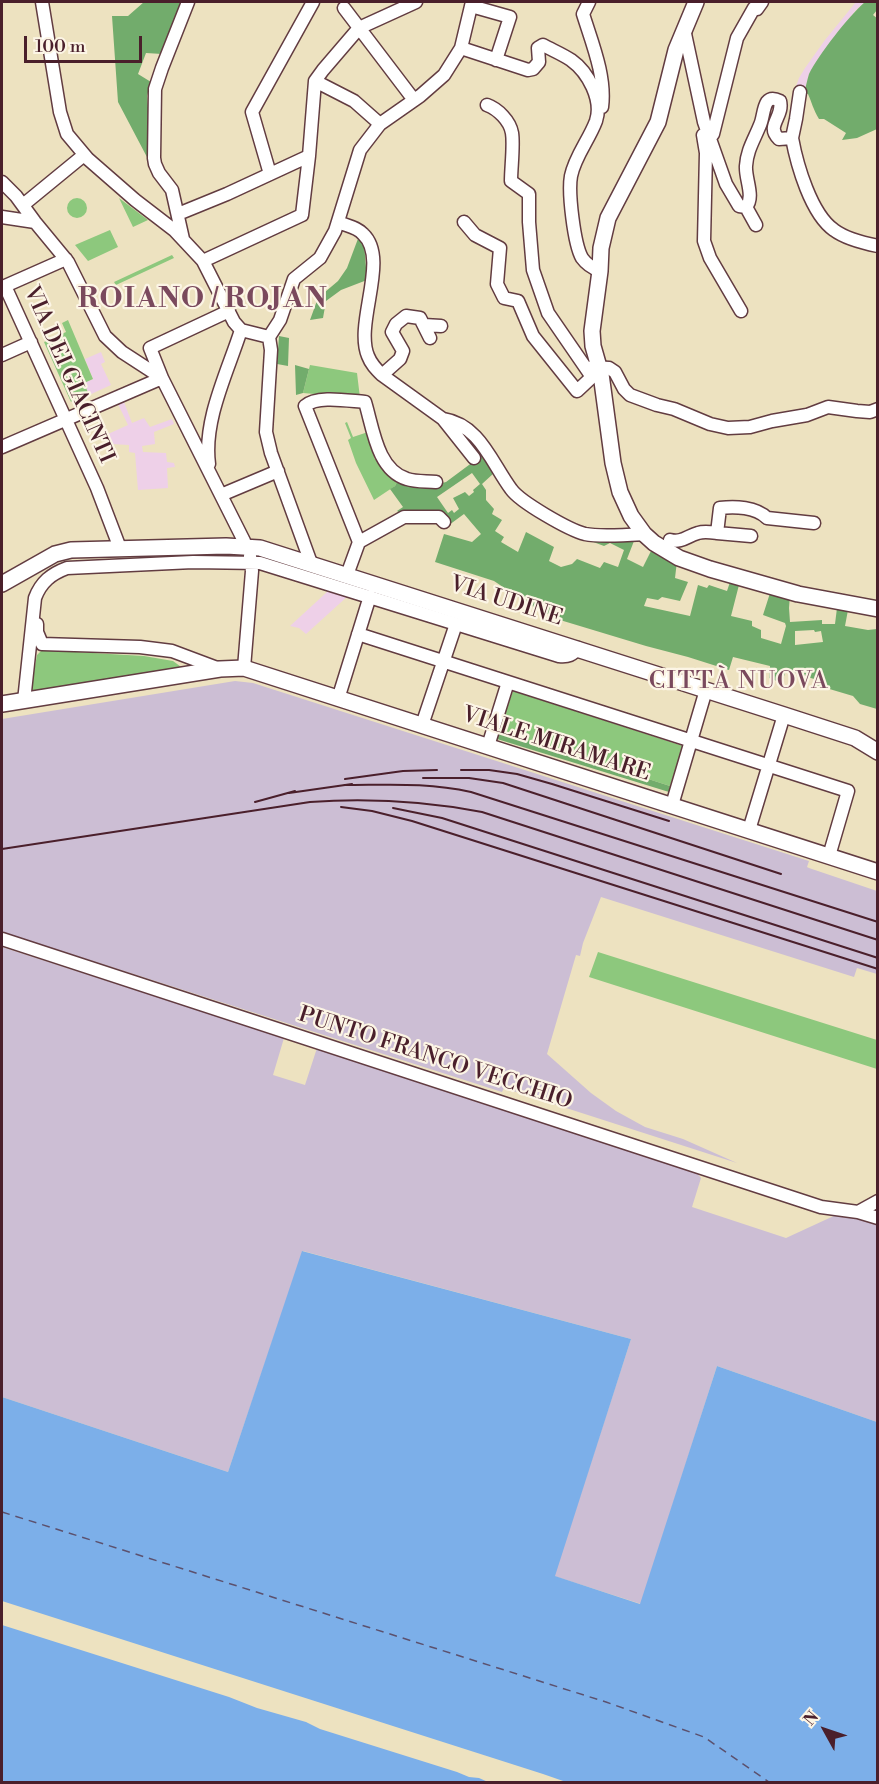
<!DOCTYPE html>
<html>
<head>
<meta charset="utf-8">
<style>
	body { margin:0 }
	#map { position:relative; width:879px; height:1784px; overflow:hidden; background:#ede2c0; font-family:"Libre Bodoni",serif }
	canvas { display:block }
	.frame { position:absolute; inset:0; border:3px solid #4a1f2b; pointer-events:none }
	.north { position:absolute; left:795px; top:1700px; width:60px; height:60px; -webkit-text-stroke:4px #fcf5e5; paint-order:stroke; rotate:310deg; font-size:16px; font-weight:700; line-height:24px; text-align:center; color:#4a1f2b }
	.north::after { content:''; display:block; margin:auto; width:21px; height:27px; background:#4a1f2b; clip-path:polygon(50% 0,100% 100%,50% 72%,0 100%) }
	.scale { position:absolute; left:24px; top:36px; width:118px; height:27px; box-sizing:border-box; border:3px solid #4a1f2b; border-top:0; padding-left:8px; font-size:18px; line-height:21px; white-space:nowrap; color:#4a1f2b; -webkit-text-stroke:4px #fcf5e5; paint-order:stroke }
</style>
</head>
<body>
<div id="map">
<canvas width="879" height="1784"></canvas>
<div class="frame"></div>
<div class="north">N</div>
<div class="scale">100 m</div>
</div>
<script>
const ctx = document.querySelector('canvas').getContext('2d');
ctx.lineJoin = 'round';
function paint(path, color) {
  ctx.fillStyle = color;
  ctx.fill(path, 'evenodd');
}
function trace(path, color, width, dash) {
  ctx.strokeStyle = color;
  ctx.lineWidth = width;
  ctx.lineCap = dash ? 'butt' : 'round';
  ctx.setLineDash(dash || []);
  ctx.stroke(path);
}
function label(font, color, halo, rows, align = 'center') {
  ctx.font = font + ' "Libre Bodoni",serif';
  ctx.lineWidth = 4.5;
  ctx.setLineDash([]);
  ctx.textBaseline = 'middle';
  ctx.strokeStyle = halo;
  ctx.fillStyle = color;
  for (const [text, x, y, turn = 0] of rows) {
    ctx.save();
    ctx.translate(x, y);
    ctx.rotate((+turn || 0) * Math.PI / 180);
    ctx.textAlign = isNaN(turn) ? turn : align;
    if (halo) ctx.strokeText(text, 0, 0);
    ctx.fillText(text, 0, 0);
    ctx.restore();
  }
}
const built = new Path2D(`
	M856,2H865L856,10L820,57L809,75L804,93L794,92L799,78L805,68L825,40Z
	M101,352L105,362L101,364L111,385L89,395L84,383L93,379L85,359Z
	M124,402L132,423L144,418L150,427L172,419L174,424L154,432L155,444L142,446L143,452L166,453L167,462L174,463L175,467L167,468L168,488L138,490L135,453L129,452V445L111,444L108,434L128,425L118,404Z
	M327,588L349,595L306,634L299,628L290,626L327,592Z`);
const industrial = new Path2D(`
	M235,681L253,683L809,861L807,867L809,868L877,891V974L857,968L854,977L601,897L583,943L580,956L576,955L547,1054L591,1093L616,1111L645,1127L683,1139L737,1163L504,1088L502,1092L2,932V719Z
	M2,947L284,1038L273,1075L305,1085L317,1048L696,1172L701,1178L692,1207L786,1238L838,1214L877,1221V1422L717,1366L641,1604L554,1576L631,1339L303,1251L228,1472L2,1397Z`);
const green = new Path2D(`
	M119,198L148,220L133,227Z
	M67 208a10 10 0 1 1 20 0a10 10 0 1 1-20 0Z
	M110,230L118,247L88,261L75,245Z
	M172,255L174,258L116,285L114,282Z
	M68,320L93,379L84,383L89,395L71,402L44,342L66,332L62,323Z
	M310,365L357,373L360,398L303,393Z
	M347,422L353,437L368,432L374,448V458L386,471L398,480L395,486L374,500L356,463L348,440L351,438L345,423Z
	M42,650L144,656L173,661L184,669L30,693L32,666H35L37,655Z
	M513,691L683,746L670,786L499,731Z
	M598,952L877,1040V1069L589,977Z`);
const forest = new Path2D(`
	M144,2H183L162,54L146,53L138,74L151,82L147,96L149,119L148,159L118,102L112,16H128Z
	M865,2H877V10L873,15L878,19L877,129L857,138L842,140L846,133L824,119H819C813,109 812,103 808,94L804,93C806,87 807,80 809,74C819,54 848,17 865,2Z
	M359,236L364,243L367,280L341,290L326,301L323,318L310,320L318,298L338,281L347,268Z
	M279,336L289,338L288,366L277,364Z
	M295,365L309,369L303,393L296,395Z
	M452,426L469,436L485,456L494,473L482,484L486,490V500L494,509L492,514L502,520L495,531L504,537L501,542L518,552L526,532L554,547L549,561L561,567L572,564L577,559L600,568L604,562L618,567L624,550L610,543L604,546L588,540L634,541L627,559L643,567L653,547L677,561L675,578L688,582L680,601L662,597L658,600L647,598L644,606L690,616L698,585L707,588L709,585L727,591L731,579L740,581L731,616L752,621V626L761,630V638L781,644L786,626L785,623L763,615L771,590L790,595L789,608L790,622L822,620V624H835L837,608L848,610L845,626L868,630L877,629V709L860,704L853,696L816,685L814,679L786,670L782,683L769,678L770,666L733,657L729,670L688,657L646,646L560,620L530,605L494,581L435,562L444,534L472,542L481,534L464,514L449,525L403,515L397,511L403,507L390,489L395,486L398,480L435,485L446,482L477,459ZM472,473L480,484L473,490L474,492L469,496L465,492L453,498L459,509L454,513L452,510L448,513L437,497ZM814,630L815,632L821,631L823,642L795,645V631Z
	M499,731L670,786L669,792L497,739Z`);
const water = new Path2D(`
	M302,1251L631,1339L555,1576L640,1604L717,1366L877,1422V1782H2V1397L228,1472Z`);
const pier = new Path2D(`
	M2,1601L543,1774L566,1782H488L479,1778L469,1777L457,1772L320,1729L306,1722L257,1708L229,1697L2,1625Z`);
const ferry = new Path2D(`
	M2,1512L606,1702L704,1737L769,1782`);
const minor = new Path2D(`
	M42,2L60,112L67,134L88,159L135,200L174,230L203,261L234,322L241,330L269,337
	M589,2L583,14C592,43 606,76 602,107
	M471,6L510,17L496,60
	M344,8L414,100
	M684,29L704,122L726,184L739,206L746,207C755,197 745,179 746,166C747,150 754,140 760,125C763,119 763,108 767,102C771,97 776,99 780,101C784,117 765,126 779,139L792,138L796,119L800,92
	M461,48L472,2
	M315,81L354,101L380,124
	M703,135L706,153L704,241L710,258L741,311
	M710,138L713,134L737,38L754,8L757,9L762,2
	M792,138C797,165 811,214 834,230C846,239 863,243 878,246
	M270,174L252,112L313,2
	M2,182L16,196L35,222L68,262L105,336L122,352L162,378
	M23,205L84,155
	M746,207L756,225
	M178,214L227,194L309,156
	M2,217L35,222
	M338,222C347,226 357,227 363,234C390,259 354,323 368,356C371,364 376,369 382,375L443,419C480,425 491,462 511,489C520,502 569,530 585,534C600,537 628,535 644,534
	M464,222L475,235L500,248L497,284L504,298L518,301L533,336L577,391L592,377L548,313L533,270L529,222V194L511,181C511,168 514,145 512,133C510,121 498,109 487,105
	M183,239L172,190L159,173L155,164L154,158L155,89L162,68L188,2
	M66,259L5,286L97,488L118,543
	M203,261L302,215L309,156L315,81L323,70L359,28L416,2
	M229,311L150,348L162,378L244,541
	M424,325L441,326
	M269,337L280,320L294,279L320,258L335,231L360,150L380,124L420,96L444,75L461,48L528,70L533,69L539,62L538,48L543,45C552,50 562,54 571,60C588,72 603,100 596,121C589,140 575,156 571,176C568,192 574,244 582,258C587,265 592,268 600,271
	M269,337L271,350L266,432L271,453L311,563
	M2,355L31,342
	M592,367L609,368L615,372L624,389L630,395L657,405L674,409L710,424L728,428L750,427L772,421L807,415L828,407L857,411L870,412L878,409
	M382,375L400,359L403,351L392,332L396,324L406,316L420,318L430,338
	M443,419L474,458
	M2,447L162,378
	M209,464C203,420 228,371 241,330
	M221,495L278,471
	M717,533L751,536
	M670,540C682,543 687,536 698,533C704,531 710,532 717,533L720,508C735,506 756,507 767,518L814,523
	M359,542L404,517H439L444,522
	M347,575L359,542L305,406C317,395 349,401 365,402C373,428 377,470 407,479C416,482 426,481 436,482
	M37,624V632L42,644L140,647L172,651L220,669
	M358,634L848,791L829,856
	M244,668L252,571L250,556
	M338,699L370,596
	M24,701L35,598C41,582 51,574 67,568L193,562L260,563L559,656C568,657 573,655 578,648
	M422,725L456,624
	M488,746L508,682
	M672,805L706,690
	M749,830L784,715
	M2,939L821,1207L858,1212L878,1218
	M858,1212L878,1201`);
const major = new Path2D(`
	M696,2L676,50L658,122L608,218L601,248L600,271L592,331L593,346L601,374L613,463L620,492L631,516L644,534L654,543L679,558L710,569L798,594L878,609
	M2,584L55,554L71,550L226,546L260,548L784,715L855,738L878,752
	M2,704L220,669L244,668L878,872`);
const rail = new Path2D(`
	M461,770H489L517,774L552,784L669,821
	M423,778H469L503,783L781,874
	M345,779L403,771L437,770
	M344,785C388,785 427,782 471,792L878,922
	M289,793L352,784
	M255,802L295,791
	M341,807L372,811L412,821L878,969
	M393,808L442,818L878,958
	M2,849L310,802C368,798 424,801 482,812L878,940`);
const streetNames = [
	["VIA DEI GIACINTI",68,375,66],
	["VIA UDINE",506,602,18],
	["VIALE MIRAMARE",556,745,18],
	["PUNTO FRANCO VECCHIO",435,1059,18]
];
const neighbourhoodNames = [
	["CITTÀ NUOVA",739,682]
];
const districtNames = [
	["ROIANO / ROJAN",203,300]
];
paint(built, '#eed0e8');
paint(industrial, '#ccbed4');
paint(green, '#8dc87d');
paint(forest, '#72ac6c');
paint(water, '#7cafe9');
paint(pier, '#ede2c0');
trace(ferry, '#5c516e', 1.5, [8, 6]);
trace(minor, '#623c41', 15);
trace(major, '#623c41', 18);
trace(minor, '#fff', 12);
trace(major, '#fff', 15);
trace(rail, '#4a1f2b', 2);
label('22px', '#4a1f2b', '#fcf5e5', streetNames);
ctx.letterSpacing = '1.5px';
label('24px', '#7a495d', '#fcf5e5', neighbourhoodNames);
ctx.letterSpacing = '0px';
ctx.letterSpacing = '1.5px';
label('bold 28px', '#7a495d', '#fcf5e5', districtNames);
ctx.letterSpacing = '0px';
</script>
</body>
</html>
